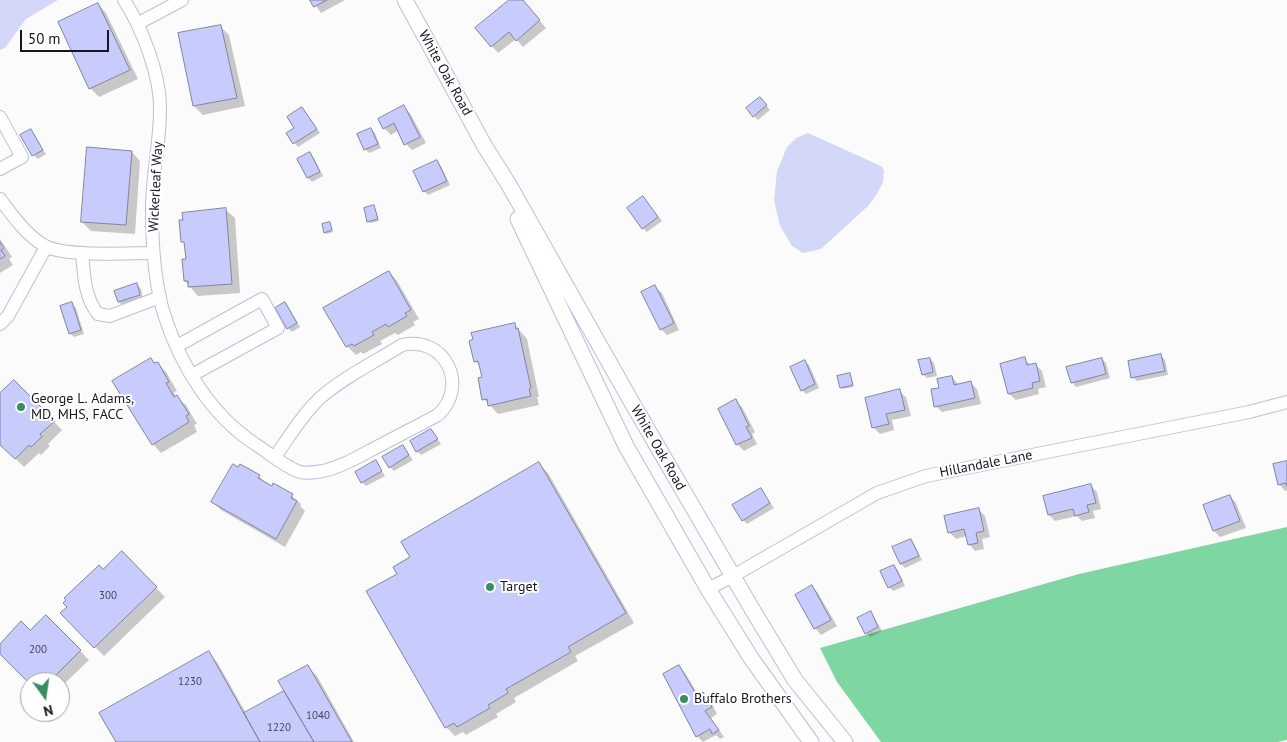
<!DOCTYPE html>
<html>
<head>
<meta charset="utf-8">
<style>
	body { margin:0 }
	#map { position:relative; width:1287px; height:742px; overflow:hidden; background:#fbfbfb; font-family:"PT Sans",sans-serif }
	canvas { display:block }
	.north { position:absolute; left:20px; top:672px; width:50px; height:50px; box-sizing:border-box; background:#fff; border:1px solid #a2a2a7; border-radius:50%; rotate:166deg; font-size:14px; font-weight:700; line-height:20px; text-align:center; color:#161722 }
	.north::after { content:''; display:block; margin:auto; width:18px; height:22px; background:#388d61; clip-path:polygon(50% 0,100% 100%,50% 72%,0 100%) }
	.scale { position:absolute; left:20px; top:30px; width:89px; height:22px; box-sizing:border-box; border:2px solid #161722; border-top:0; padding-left:6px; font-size:15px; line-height:18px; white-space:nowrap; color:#161722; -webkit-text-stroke:4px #fff; paint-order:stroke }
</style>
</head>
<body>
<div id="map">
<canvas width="1287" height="742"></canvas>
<div class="north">N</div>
<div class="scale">50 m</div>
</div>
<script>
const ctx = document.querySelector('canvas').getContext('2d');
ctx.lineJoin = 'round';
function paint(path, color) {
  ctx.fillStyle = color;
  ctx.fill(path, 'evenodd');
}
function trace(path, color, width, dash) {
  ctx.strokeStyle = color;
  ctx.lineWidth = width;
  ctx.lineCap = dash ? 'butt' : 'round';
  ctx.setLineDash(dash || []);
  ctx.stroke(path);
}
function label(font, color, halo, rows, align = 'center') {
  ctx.font = font + ' "PT Sans",sans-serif';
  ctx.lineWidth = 4;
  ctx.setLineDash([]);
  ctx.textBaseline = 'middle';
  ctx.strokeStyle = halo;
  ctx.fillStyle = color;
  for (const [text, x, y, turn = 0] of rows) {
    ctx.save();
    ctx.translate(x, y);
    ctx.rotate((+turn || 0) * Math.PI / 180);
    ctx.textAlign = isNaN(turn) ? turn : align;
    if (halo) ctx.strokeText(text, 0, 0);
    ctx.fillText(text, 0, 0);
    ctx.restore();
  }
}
const forest = new Path2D(`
	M1287,527V740L1277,742H881L837,682L820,648L1079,574Z`);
const water = new Path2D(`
	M0,0H58L26,19L5,48L0,50Z
	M808,133L881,166L884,170L883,182L877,194L868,206L821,249L803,253L792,246L780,226L774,200L777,171L787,147L796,138Z`);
const shadow = new Path2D(`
	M312,0H345L321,13Z
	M511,0H516L528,7L546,28L523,47L516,39L498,53L477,28Z
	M98,4L106,13L138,79L99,97L90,88Z
	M221,27L229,35L245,106L203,115L194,106L180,34Z
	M764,102L770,110L758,120L754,116Z
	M404,107L410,113L426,143L412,150L406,144L399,130L391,135L384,128Z
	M302,108L320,133L298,147L288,134L296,128Z
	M371,129L375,133L381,148L369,153L365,149Z
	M30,131L46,154L38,159L33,155Z
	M132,152L140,161L135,234L91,231L82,222Z
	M310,154L314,158L323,176L312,182L308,178L299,159Z
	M437,162L441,166L450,185L428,195L424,191Z
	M647,202L662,221L647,232L643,228Z
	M374,207L379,221L370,223L368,221Z
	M226,210L235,218L240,293L198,296L185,281L187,260L186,245L182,241Z
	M329,223L333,232L327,234L325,232Z
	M0,239L12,257L9,259L13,265L0,273Z
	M389,272L397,281L419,319L413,322L415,325L398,335L395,333L380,341L382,344L363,354L361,352L356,355L347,346Z
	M137,284L141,289L143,299L123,306L119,302Z
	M655,287L662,293L679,330L667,335L661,329Z
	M72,303L76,308L84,334L74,337L70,333Z
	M285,303L289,308L300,327L292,332L288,328Z
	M514,324L527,339L539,397H537L539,405L498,414L484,399L483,378L480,366L475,361Z
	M1161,356L1165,360L1168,375L1137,381L1133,377Z
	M930,359L934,363L937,376L927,378L923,374Z
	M1024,359L1031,365L1035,364L1042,371L1046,387L1038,389L1039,394L1016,400L1009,394Z
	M1102,359L1106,363L1110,378L1076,387L1072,382Z
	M151,360L155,364L157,363L166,372L177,391L174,392L176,397L186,405L197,424L194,425L197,432L161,453L153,444Z
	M804,361L809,365L819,388L806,394L802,390Z
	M849,375L854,387L843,389L839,377Z
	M952,377L959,385L971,383L977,389L981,404L942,412L936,406L941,388Z
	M14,381L62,430L48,444L50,446L41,455L39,453L24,467L0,443V395Z
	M899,391L906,397L911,416L892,420L894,430L880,434L873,427Z
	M735,401L742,407L755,432L752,434L757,444L744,451L738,445L719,409Z
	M431,430L441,444L421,455L417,451Z
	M403,447L413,460L394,471L390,467Z
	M376,462L385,476L366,486L362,482Z
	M1287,462V490L1285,491L1279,484Z
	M539,464L548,473L634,623L575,656L578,661L514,698L516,702L496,714L498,717L466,735L463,732L455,736L446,727L399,574L412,558Z
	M259,476L268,485L272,488L274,485L292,496L301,504L300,506L305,511L285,547L221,510L212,501Z
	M1091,486L1097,492L1101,509L1093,511L1095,518L1082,521L1077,516L1055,521L1049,515Z
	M761,490L774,508L747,524L743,520Z
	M1230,496L1236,503L1246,528L1220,537L1214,531Z
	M978,509L985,516L990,537L982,539L984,549L975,551L969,544L967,536L956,539L949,532Z
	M910,540L914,544L922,560L905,568L901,564L894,548Z
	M122,553L165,597L104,656L62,614L69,607L68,600L103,571Z
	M894,566L898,570L905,586L893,591L889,587Z
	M812,586L818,593L837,626L821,635L815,628Z
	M870,613L874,617L882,631L870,637L866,633Z
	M46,616L89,660L61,687L60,682H30L0,652V645L30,632Z
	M208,653L217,662L246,713L286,691L308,667L317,676L354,742H117Z
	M679,666L685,673L699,696L703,694L710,700L717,714L711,718L724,737L720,739L716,735L703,742L697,736Z`);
const building = new Path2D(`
	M310,0H327L314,7Z
	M509,0H523L540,20L516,41L509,32L491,47L475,28Z
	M98,3L130,70L89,89L58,22Z
	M221,25L237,98L193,106L178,33Z
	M760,97L767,105L753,117L746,108Z
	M404,105L420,137L404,145L394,123L383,129L378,119Z
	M302,107L317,129L293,144L286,133L294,128L287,117Z
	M371,128L378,144L364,150L357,134Z
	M31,129L43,150L32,156L20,135Z
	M87,147L132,151L126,225L81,222Z
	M310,152L320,172L307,178L297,159Z
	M437,160L447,181L423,192L413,171Z
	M643,196L658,217L642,229L627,208Z
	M374,205L378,219L367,222L364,208Z
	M226,208L232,284L188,287V281H184L182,259H186L184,242H181L179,220H183L182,213Z
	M330,222L332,230L324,233L322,224Z
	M0,242L4,248L1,250L5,256L0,259Z
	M389,271L411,310L405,313L407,316L388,327L386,324L372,332L374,335L354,346L352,344L346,347L323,308Z
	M137,283L140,295L118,302L114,291Z
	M655,285L674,323L660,330L641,292Z
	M72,302L81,330L69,334L60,306Z
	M285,302L297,323L287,329L275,308Z
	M515,323L516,329L518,328L531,388L529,389L531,396L488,406L487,399L482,400L478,378L482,377L478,361L474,362L469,341L473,339L471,333Z
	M1161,354L1165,371L1131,378L1128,361Z
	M1025,357L1027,365L1036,363L1040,381L1032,383L1033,388L1008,394L1000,364Z
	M151,358L154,363L158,362L169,382L166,383L174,397L177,395L189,414L186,416L189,422L152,445L112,381Z
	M930,358L933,372L922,375L918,360Z
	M1102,358L1106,374L1071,383L1066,367Z
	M805,360L815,384L801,391L790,367Z
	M850,373L853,385L840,388L837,376Z
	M952,376L954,385L971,381L975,398L934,407L931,389L939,388L937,379Z
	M14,380L55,421L40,434L42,437L31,447L29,445L15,459L0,445V393Z
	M900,389L905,410L886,414L889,424L872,428L865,398Z
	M736,399L749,426L746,427L752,438L736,445L718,409Z
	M431,429L438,439L416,452L410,441Z
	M403,445L409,455L389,468L382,457Z
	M376,460L382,471L361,483L355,472Z
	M1287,461V486L1286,483L1278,485L1273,464Z
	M539,462L626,613L568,647L571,652L506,689L508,693L488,705L490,708L457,727L454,723L445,728L366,591L397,574L393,567L410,557L401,542Z
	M233,464L238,467L240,464L260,475L258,478L272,486L273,483L293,494L291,498L297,501L276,539L211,502Z
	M1091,484L1096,503L1087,505L1089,512L1075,516L1073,509L1048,515L1043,496Z
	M761,488L770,503L742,521L732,505Z
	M1230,495L1240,521L1213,531L1203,505Z
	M979,508L984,531L976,533L978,543L968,545L964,529L948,533L944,516Z
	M911,539L919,556L900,564L892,547Z
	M122,551L157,587L94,648L60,613L67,607L63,603L66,600L64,598L99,565L103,569Z
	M894,565L902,581L888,588L880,571Z
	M812,585L831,620L814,629L795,595Z
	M871,611L878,627L865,634L857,618Z
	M46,615L81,650L51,680L49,677L45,682H30V684L0,654V644L21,621L30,630Z
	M209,651L260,742H116L99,713Z
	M308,665L352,742H314L278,681Z
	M679,665L697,696L703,692L712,707L705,711L719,730L712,734L710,729L696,737L663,674Z
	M284,691L314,742H260L244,713Z`);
const minor = new Path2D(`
	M124,0C142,28 161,76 160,110C160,143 152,175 152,208C152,242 154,284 165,317C181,366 211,415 255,444C268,452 286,468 300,472C307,474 316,472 323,471C341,467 358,457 375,448C396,437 417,426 438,415C470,385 444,335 402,345C375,362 344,377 320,398C302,415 289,437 275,457
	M137,24L182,0
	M0,117L22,157L0,169
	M0,199C13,216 26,235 45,246C66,257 128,253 153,253
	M82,253C84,273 84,297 98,314L110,316L160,297
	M0,324L8,316L46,247
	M177,346L262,299L278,328L192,375
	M708,589L733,576L877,493L926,476L1249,412L1287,402`);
const tertiary = new Path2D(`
	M405,0L484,145L509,185L631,401L752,609L795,680L845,742
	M518,219L626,446L708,589L751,658L811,742`);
const markers = [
	[21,407,5,"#388d61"],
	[490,587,5,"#388d61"],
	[684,699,5,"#388d61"]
];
const numberNames = [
	["300",108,596],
	["200",38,650],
	["1230",190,682],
	["1040",318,716],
	["1220",279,728]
];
const streetNames = [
	["White Oak Road",445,73,61],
	["Wickerleaf Way",156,187,-87],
	["White Oak Road",658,448,60],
	["Hillandale Lane",986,464,-11]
];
const poiNames = [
	["George L. Adams,",31,399],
	["MD, MHS, FACC",31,415],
	["Target",500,587],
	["Buffalo Brothers",694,699]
];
paint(forest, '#7ed6a3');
paint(water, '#d4d8f8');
paint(shadow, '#0003');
paint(building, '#c8ccfd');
trace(building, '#8183a0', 1);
trace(minor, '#babedc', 14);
trace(tertiary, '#babedc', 17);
trace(minor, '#fff', 12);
trace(tertiary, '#fff', 15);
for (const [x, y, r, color] of markers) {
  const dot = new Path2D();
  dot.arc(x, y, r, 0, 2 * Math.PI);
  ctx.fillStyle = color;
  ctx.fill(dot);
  trace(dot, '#fff', 2);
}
label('11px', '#424459', null, numberNames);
label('14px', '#161722', '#fff', streetNames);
label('14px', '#161722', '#fff', poiNames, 'left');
</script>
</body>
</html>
